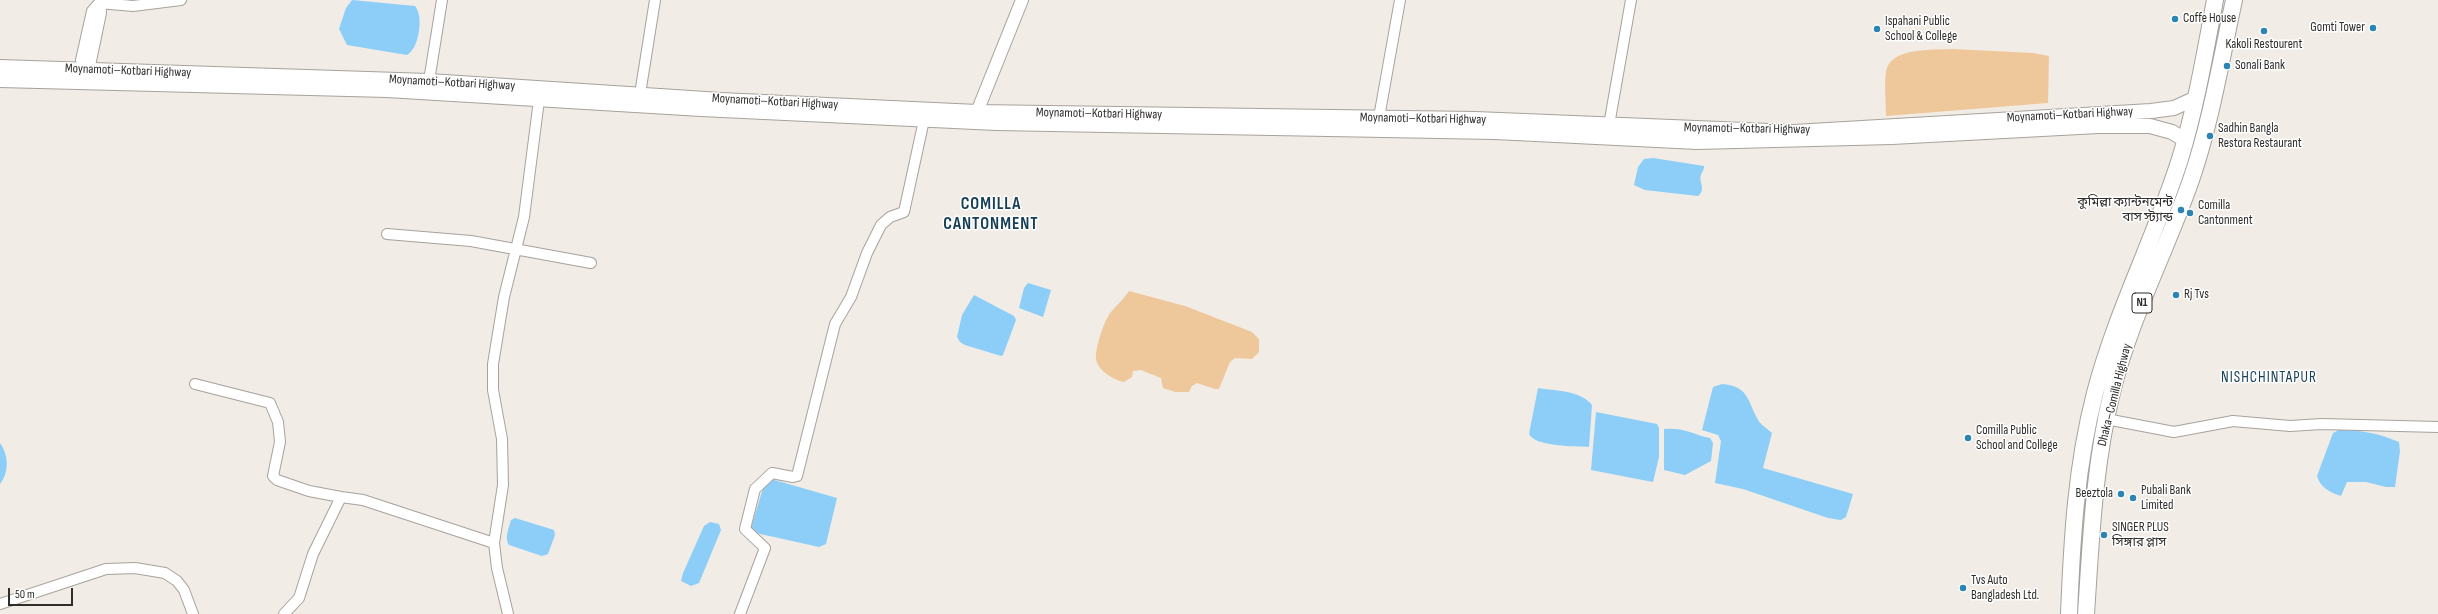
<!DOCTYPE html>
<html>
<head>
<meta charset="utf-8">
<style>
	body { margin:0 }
	#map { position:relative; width:2438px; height:614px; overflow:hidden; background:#f1ece5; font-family:"Sofia Sans Condensed",sans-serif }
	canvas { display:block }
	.scale { position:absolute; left:8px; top:588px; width:65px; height:18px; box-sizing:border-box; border:2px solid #2f2d2b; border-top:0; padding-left:5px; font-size:12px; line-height:14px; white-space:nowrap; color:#2f2d2b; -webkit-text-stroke:3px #fff; paint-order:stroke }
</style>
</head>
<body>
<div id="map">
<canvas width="2438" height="614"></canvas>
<div class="scale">50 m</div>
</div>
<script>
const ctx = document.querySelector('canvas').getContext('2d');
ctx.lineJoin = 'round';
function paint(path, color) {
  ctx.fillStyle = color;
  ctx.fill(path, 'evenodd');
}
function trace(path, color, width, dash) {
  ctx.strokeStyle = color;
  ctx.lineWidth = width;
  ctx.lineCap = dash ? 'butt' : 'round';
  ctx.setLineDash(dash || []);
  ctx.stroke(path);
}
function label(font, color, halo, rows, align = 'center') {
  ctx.font = font + ' "Sofia Sans Condensed","Noto Sans Bengali",sans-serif';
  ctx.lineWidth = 3;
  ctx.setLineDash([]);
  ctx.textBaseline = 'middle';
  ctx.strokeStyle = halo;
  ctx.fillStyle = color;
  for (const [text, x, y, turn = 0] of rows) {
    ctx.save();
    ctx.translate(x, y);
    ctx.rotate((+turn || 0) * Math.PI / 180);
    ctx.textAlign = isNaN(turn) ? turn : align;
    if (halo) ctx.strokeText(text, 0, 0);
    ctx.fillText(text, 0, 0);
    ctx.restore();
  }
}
const green = new Path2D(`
	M1952,49L2033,53L2049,56L2048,103L1886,116C1886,102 1884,86 1886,72C1889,47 1934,50 1952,49Z
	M1129,291L1185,306L1252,332L1259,339V352L1252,359L1235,358L1230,362L1219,389H1215L1197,383L1192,386L1189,392H1175L1163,388L1161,378L1141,370L1133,371L1132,377L1124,382C1114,380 1098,371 1096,359C1095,349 1104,320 1111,312C1118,304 1122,301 1129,291Z`);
const water = new Path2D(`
	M352,0L415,6C424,16 419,49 407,55L347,45L339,29L346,8Z
	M1653,158L1704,166C1704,171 1702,171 1701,175C1698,182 1707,189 1698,196L1645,190L1634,185L1638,167L1644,159Z
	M1028,283L1051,290L1043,317L1019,308L1024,288Z
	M974,295L1014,316L1016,320L1003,355L1001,356L965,345L960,342L957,337L962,315Z
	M1722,384C1748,386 1747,399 1757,418C1760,425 1767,428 1772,433L1763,468L1853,494L1846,517L1841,520L1828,518L1743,489L1715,483L1721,441L1718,435L1702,430L1713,387Z
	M1538,388C1555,391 1580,390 1592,405L1589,447C1576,446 1535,447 1529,434Z
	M1596,412L1657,424L1659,428V457L1653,482L1591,470Z
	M1664,429C1683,427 1692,434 1710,438L1713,443L1711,461L1685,475L1664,470Z
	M2339,430C2361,430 2378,433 2399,442L2400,451L2395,487H2386L2366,482H2347L2341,496C2329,492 2321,488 2317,476L2333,433Z
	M0,443C9,455 9,473 0,484Z
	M771,479L837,498L826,544L819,547L756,533L751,528L764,485Z
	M515,518L554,530L555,535L548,554L542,556L509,545C504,538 509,528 511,520Z
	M710,522L719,524L721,530L699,583L691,586L681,581L683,573L704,526Z`);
const minor = new Path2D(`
	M99,3L133,6L181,0
	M85,70L91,61L101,13L100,0
	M85,75L81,60L92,11L99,3
	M429,81L442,0
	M640,94L655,0
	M1378,123L1400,0
	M1609,125L1631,0
	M387,234L471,241L591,263
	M195,384L270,403L278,422L280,442L273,476L277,480L309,491L341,497
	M2106,419L2174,432L2233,421L2290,426L2322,424L2438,427
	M0,604L106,569L135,568L165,573L177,581L184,590L193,614
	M284,614L299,598L313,554L341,497L363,500L494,543
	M508,614L497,568L494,543L503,485L502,439L493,390V364L504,297L524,217L539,100
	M740,614L765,548L745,529L755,489L772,473L793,477L797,476L835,324L851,297L867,253L881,225L890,217L904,212L924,120`);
const tertiary = new Path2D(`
	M976,120L977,112L1022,0`);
const secondary = new Path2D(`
	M0,67L429,81L721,100L977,112L1475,119L1794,132L2151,111L2174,108L2196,98
	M0,80L387,90L701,109L996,123L1495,132L1697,142L1892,137L2098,126H2150L2172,132L2185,140`);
const trunk = new Path2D(`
	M2069,614C2072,539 2076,466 2095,393C2116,312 2155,238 2180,159C2196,107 2205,53 2215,0
	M2086,614C2091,539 2094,465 2112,392C2130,319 2166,251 2191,180C2211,122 2221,60 2234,0`);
const markers = [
	[2175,19,4,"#2c84b2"],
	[2373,28,4,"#2c84b2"],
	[1877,29,4,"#2c84b2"],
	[2264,31,4,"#2c84b2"],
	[2227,66,4,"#2c84b2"],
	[2210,136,4,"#2c84b2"],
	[2181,210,4,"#2c84b2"],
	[2190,213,4,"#2c84b2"],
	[2176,295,4,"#2c84b2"],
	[1968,438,4,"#2c84b2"],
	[2121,494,4,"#2c84b2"],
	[2133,498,4,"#2c84b2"],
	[2104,535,4,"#2c84b2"],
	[1963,588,4,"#2c84b2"]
];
const shields = [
	[2142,303,20]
];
const shieldNames = [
	["N1",2142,303]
];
const poiNames = [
	["Coffe House",2183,19],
	["Ispahani Public",1885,22],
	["School & College",1885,37],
	["Gomti Tower",2365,28,"right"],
	["Kakoli Restourent",2264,45,"center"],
	["Sonali Bank",2235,66],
	["Sadhin Bangla",2218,129],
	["Restora Restaurant",2218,144],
	["কুমিল্লা ক্যান্টনমেন্ট",2173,203,"right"],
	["বাস স্ট্যান্ড",2173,218,"right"],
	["Comilla",2198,206],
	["Cantonment",2198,221],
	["Rj Tvs",2184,295],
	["Comilla Public",1976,431],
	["School and College",1976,446],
	["Pubali Bank",2141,491],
	["Limited",2141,506],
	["Beeztola",2113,494,"right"],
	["SINGER PLUS",2112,528],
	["সিঙ্গার প্লাস",2112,543],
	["Tvs Auto",1971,581],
	["Bangladesh Ltd.",1971,596]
];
const streetNames = [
	["Moynamoti–Kotbari Highway",128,71,2],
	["Moynamoti–Kotbari Highway",452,83,3],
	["Moynamoti–Kotbari Highway",775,102,3],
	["Moynamoti–Kotbari Highway",1099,114,1],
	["Moynamoti–Kotbari Highway",2070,115,-3],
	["Moynamoti–Kotbari Highway",1423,119,1],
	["Moynamoti–Kotbari Highway",1747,129,1],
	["Dhaka–Comilla Highway",2115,395,-76]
];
const quarterNames = [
	["NISHCHINTAPUR",2269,378]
];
const districtNames = [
	["COMILLA",991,205],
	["CANTONMENT",991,225]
];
paint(green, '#eec89a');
paint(water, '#8ccef8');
trace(minor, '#a7a29c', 12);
trace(tertiary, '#a7a29c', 14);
trace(secondary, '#a7a29c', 16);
trace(trunk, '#a7a29c', 18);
trace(minor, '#fff', 10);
trace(tertiary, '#fff', 12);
trace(secondary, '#fff', 14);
trace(trunk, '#fff', 16);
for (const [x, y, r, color] of markers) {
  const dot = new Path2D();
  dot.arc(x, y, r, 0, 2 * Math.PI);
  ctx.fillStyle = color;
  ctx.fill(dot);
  trace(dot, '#fff', 1.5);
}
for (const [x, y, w] of shields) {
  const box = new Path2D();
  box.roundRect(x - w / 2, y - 10, w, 20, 3);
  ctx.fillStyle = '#fff';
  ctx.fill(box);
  trace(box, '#2f2d2b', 1);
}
label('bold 12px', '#2f2d2b', null, shieldNames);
label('13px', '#2f2d2b', '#fff', poiNames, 'left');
label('13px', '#2f2d2b', '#fff', streetNames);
ctx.letterSpacing = '1px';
label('15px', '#174056', '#fff', quarterNames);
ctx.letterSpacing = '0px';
ctx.letterSpacing = '1px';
label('bold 17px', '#174056', '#fff', districtNames);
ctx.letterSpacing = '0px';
</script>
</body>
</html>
